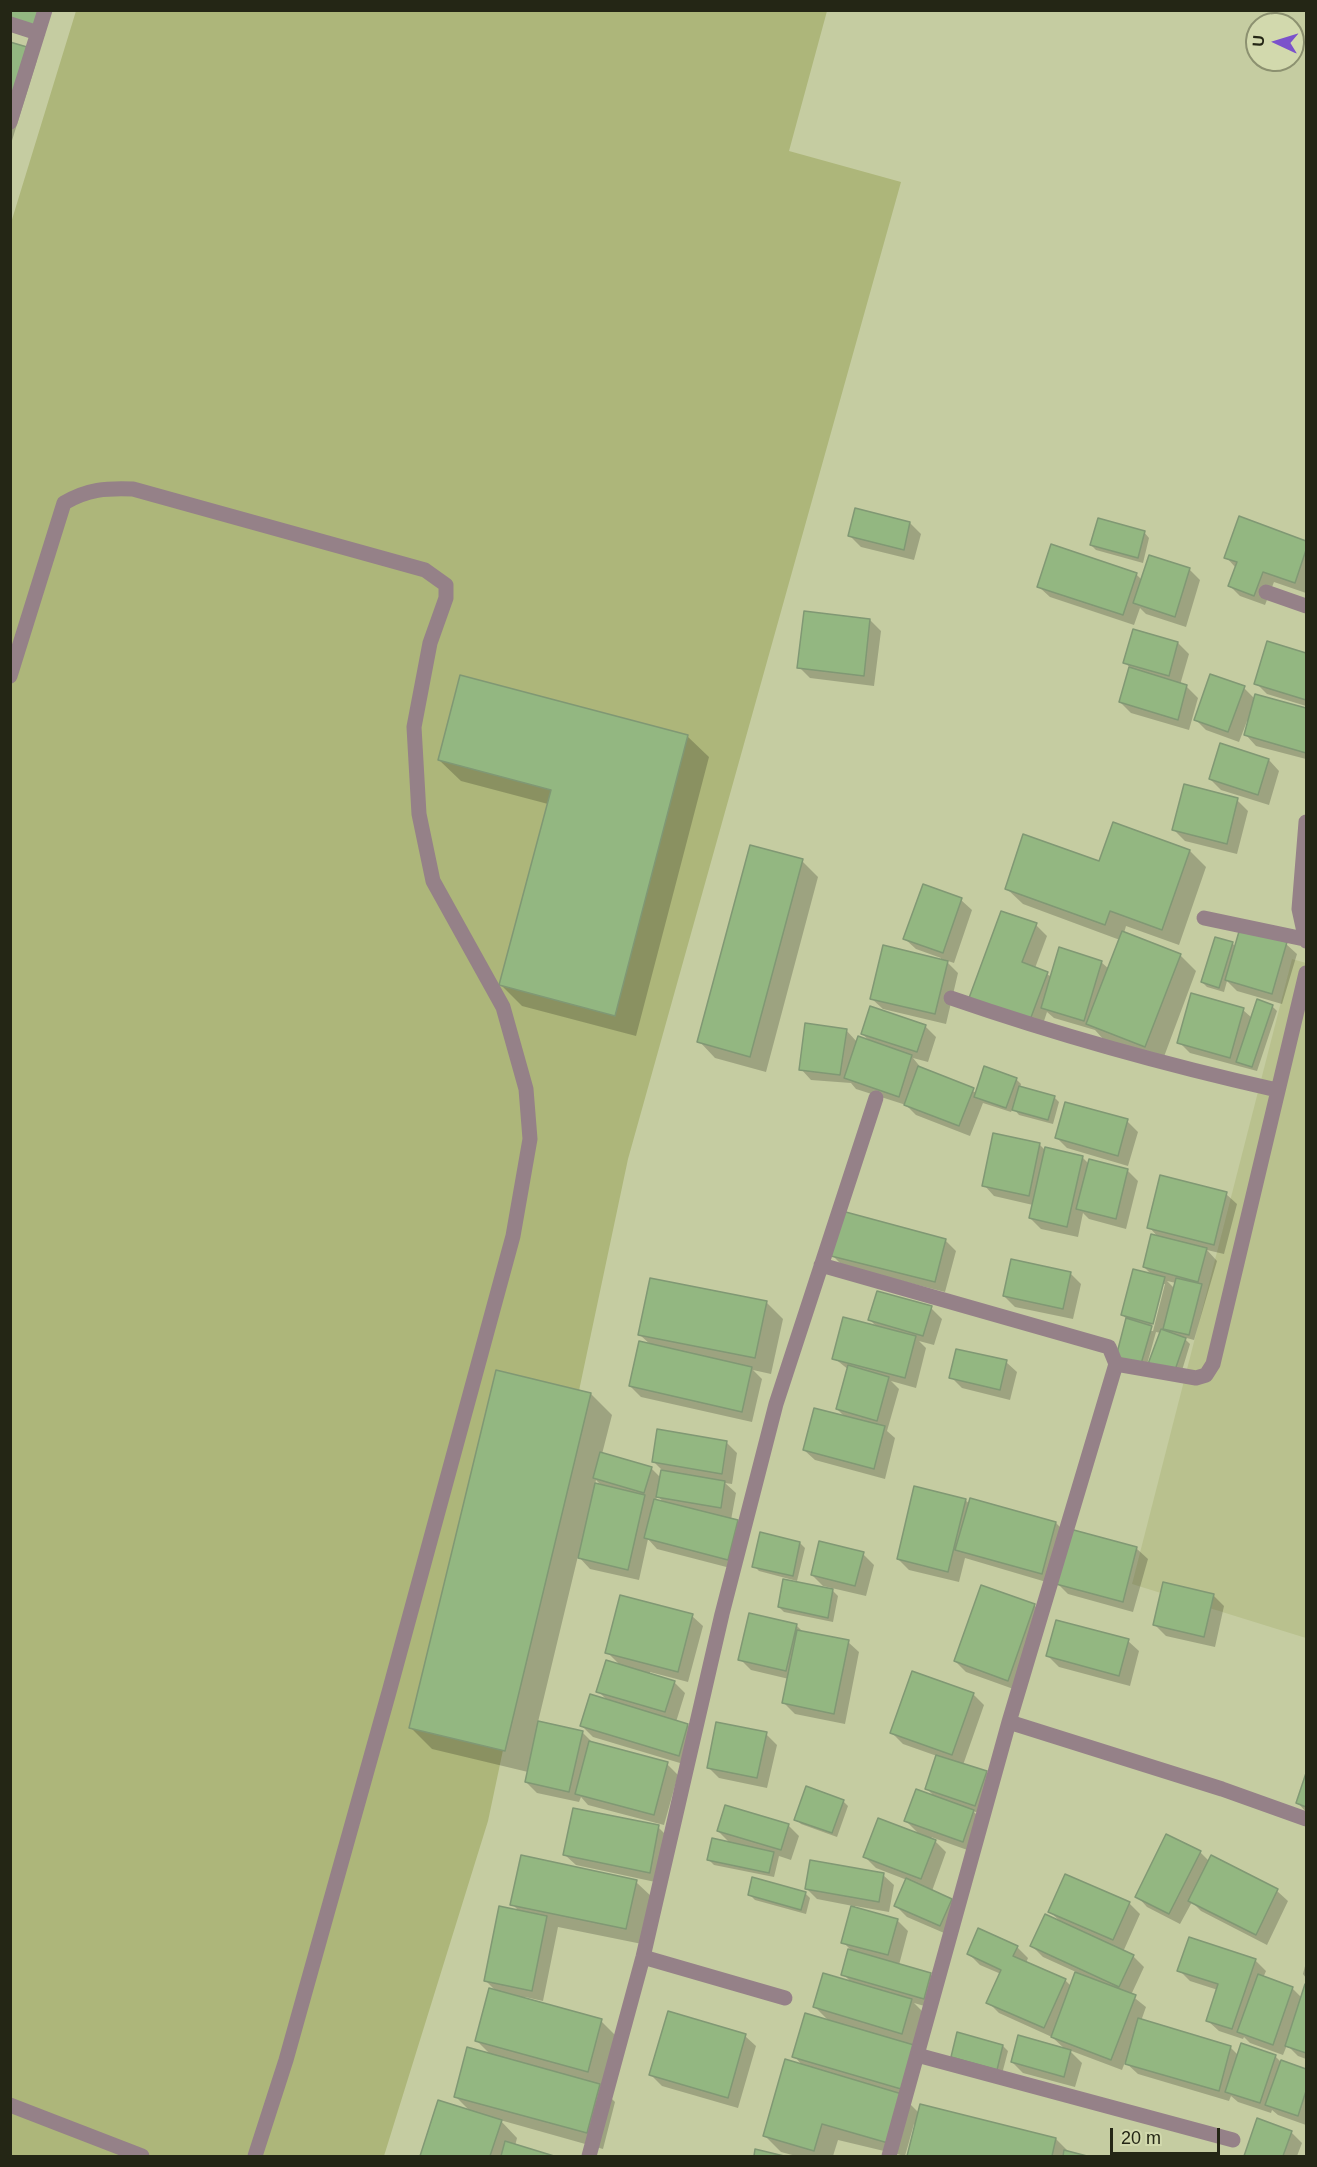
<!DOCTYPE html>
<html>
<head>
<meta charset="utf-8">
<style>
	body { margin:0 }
	#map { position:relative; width:1317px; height:2167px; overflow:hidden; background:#c5cca1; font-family:Helvetica,sans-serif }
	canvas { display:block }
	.frame { position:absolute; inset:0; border:12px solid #242615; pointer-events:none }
	.north { position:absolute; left:1245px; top:12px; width:60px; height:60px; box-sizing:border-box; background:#d2d9ad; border:2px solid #8c9170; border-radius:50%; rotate:274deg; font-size:16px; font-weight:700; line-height:24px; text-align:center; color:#242615 }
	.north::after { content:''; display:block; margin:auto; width:21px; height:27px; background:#7b52cb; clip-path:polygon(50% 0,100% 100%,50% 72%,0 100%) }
	.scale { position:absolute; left:1110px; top:2128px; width:110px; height:27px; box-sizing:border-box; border:3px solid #242615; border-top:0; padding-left:8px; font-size:18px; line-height:21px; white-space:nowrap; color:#242615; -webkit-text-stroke:4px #d2d9ad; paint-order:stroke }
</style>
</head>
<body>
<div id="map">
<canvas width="1317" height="2167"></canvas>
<div class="frame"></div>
<div class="north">U</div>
<div class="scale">20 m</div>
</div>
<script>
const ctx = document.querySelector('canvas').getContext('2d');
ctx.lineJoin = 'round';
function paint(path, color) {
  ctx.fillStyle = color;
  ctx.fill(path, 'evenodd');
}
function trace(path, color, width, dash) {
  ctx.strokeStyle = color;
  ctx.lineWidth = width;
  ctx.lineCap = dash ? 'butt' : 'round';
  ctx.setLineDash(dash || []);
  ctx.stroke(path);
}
const built = new Path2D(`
	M1292,959L1306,963V1638L1132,1584Z`);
const green = new Path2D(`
	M76,11H827L789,151L901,182L628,1159L488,1821L384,2156H11L10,226Z`);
const shadow = new Path2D(`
	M10,44L27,49L37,60L10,147Z
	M1240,518L1306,542V593L1274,582L1265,605L1240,596L1229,585L1236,568L1226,557Z
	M910,523L921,534L914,560L861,547L850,536Z
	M1144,532L1149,538L1143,563L1096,550L1091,545Z
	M1189,569L1200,580L1186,627L1146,614L1140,608L1134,625L1050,597L1039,587L1136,574L1142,580Z
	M870,620L881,631L874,686L810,678L799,667Z
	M1178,643L1189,654L1180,685L1187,687L1198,698L1189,730L1131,713L1120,702L1130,668L1125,662Z
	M1268,643L1306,654V706L1267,694L1256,683Z
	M1244,688L1255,699L1256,696L1306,710V759L1256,746L1246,735L1249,722L1247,721L1239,742L1206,730L1195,719Z
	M687,736L709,757L636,1036L522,1006L501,985L548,804L461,781L439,760Z
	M1269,760L1279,771L1269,805L1221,790L1210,779Z
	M1237,800L1248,811L1237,854L1185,841L1174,830Z
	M1190,851L1206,867L1179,945L1126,926L1124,933L1180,955L1196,971L1162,1062L1104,1040L1095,1030L1054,1018L1047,1012L1041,1030L982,1009L1036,925L1047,936L1035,968L1052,977L1101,962L1109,969L1120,940L1023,904L1006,888Z
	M802,861L818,877L766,1072L715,1058L699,1041Z
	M961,900L972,910L954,963L945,960L958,973L946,1024L883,1009L872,999L940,961L941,958L916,949L905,939Z
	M1232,943L1236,947L1286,944L1297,954L1282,1004L1237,991L1227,981L1224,992L1207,987L1202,982Z
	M1272,1006L1277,1011L1257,1071L1190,1053L1179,1042L1243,1010L1252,1018Z
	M925,1026L936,1037L928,1062L913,1058L922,1069L977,1093L1016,1079L1021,1084L1020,1088L1054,1097L1059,1102L1053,1124L1019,1115L1013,1108L1011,1112L983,1103L970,1136L916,1115L906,1105L856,1089L851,1083L811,1080L801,1069L846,1030L857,1042H871L862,1034Z
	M1127,1121L1138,1132L1128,1166L1067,1148L1056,1137Z
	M1039,1144L1045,1150L1082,1157L1089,1164L1127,1170L1138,1181L1126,1229L1089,1219L1083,1213L1078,1237L1041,1229L1030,1218L1033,1205L994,1196L984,1185Z
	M1226,1194L1237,1204L1224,1254L1207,1250L1217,1261L1194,1340L1183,1337L1190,1344L1180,1377L1161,1333L1156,1332L1146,1368L1122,1362L1127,1320L1123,1315L1152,1275L1144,1267L1159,1238L1149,1227ZM1167,1281L1176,1283L1175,1289ZM1162,1284H1165L1153,1331H1150Z
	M945,1240L956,1251L945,1292L843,1266L832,1255Z
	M1070,1273L1081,1284L1073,1319L1015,1307L1004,1296Z
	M766,1302L783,1319L771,1374L753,1370L762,1379L752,1422L641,1397L630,1386L651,1345L640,1335Z
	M931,1308L942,1319L934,1345L919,1341L926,1348L916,1388L891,1381L899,1389L887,1431L895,1438L885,1479L815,1460L804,1450L846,1418L837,1409L849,1370L834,1358L878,1328L870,1320Z
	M1006,1362L1017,1372L1010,1400L962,1388L951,1377Z
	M591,1394L612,1415L602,1454L651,1468L661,1478L662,1470L653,1461L726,1442L737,1453L732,1484L725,1483L736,1493L731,1520L737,1522L748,1533L738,1570L657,1549L648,1539L639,1580L590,1569L578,1556L538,1722L582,1732L593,1743L667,1764L678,1775L664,1825L588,1805L581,1797L579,1802L537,1793L526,1782L528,1772L432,1749L411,1728ZM596,1480L603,1487L595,1485ZM657,1496L665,1503L656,1501Z
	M965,1500L970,1504L1056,1523L1067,1534L1053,1584L965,1558L959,1582L909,1570L898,1559Z
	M1071,1530L1137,1549L1148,1559L1133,1612L1068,1594L1057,1583Z
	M800,1543L805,1548L797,1581L759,1571L754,1566Z
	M863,1554L874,1565L866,1596L823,1586L812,1575Z
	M833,1591L838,1596L833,1622L784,1612L779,1607Z
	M1213,1595L1224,1606L1215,1647L1166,1636L1155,1625Z
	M1034,1605L1045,1616L1019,1691L966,1672L955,1661Z
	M692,1616L703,1626L688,1682L650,1672V1675L674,1682L685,1693L676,1722L688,1725L699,1736L690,1766L593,1737L582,1726L608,1701L598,1691L621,1666L607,1652Z
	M796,1625L804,1633L848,1642L859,1652L845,1724L795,1714L784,1703L789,1679L751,1670L740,1659Z
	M1128,1641L1139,1651L1130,1686L1059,1667L1048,1656Z
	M973,1694L984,1705L963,1765L986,1773L997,1784L986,1816L973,1811L984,1822L973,1852L931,1837L946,1852L932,1891L951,1900L962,1911L951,1936L907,1917L896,1906L907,1880L876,1868L865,1857L921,1836L906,1821L936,1798L927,1789L937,1756L903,1744L892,1733Z
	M766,1734L777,1745L767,1788L719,1778L708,1767Z
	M1306,1778V1812L1298,1803Z
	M843,1801L848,1806L837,1837L801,1824L796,1819Z
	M788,1825L799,1836L791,1860L779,1856L774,1877L714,1865L709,1860L731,1844L718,1831Z
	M658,1827L669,1838L660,1883L576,1865L565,1855Z
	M1200,1852L1209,1861L1277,1891L1288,1901L1267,1945L1201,1911L1192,1902L1180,1924L1147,1907L1137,1896Z
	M883,1875L894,1885L889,1912L855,1906V1909L897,1920L908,1931L899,1965L930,1975L941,1986L935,2009L914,2003L922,2011L902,2096L919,2113L1056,2139L1070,2153L1081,2156H909L916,2125L914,2124L905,2156L838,2140L833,2156H796L781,2152L765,2136L803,2066L794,2056L830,2022L815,2007L851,1982L843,1974L850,1949L843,1942L853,1906L817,1899L806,1888Z
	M636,1882L653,1898L642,1944L558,1927L543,2001L525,1997V2000L601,2021L617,2037L604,2087L599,2086L615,2102L603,2149L500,2120L517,2138L515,2146L549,2156H422L439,2102L471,2112L455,2096L492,2056L476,2040L497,1992L485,1980L520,1912L512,1904Z
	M805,1893L810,1898L806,1914L755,1900L750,1895Z
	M1129,1903L1140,1914L1123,1952L1133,1956L1144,1967L1131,1995L1146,2007L1141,2021L1231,2048L1239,2056H1275L1281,2062L1306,2071V2125L1278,2115L1272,2110L1271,2113L1238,2102L1231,2096L1229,2101L1138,2074L1125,2062L1122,2070L1069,2050L1082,2063L1075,2087L1023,2073L1012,2062L1066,2050L1052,2037L999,2013L988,2002L1001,1974L980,1965L969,1954L1017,1947L1028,1958L1026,1963L1065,1980L1071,1986L1076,1972L1043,1957L1032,1946L1062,1923L1050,1912Z
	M1255,1960L1266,1971L1263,1978L1292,1988L1302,1998L1306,1986V2059L1298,2056L1287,2045L1283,2055L1250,2043L1244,2037L1243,2039L1219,2031L1208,2021L1218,1990L1190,1981L1179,1970Z
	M1306,1962V1978L1303,1974Z
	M958,2034L1003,2046L1008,2051L1002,2074Z
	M745,2036L756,2046L738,2108L662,2086L651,2075Z
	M1258,2120L1291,2132L1302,2143L1297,2156H1245Z`);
const building = new Path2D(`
	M10,10H39L34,29L10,21Z
	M10,42L27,47L10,103Z
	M855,508L910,522L904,550L848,536Z
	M1239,516L1306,541V550L1295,583L1263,572L1254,596L1228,586L1237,562L1224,558Z
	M1098,518L1145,531L1138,558L1090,545Z
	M1051,544L1137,573L1123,615L1037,587Z
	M1149,555L1190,568L1175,617L1133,603Z
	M804,611L870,619L864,676L797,668Z
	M1133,629L1178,642L1169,676L1123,663Z
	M1267,641L1306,653V700L1254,684Z
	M1129,667L1187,685L1178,720L1119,702Z
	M1210,674L1245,686L1228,732L1194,720Z
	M460,675L688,735L615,1016L499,985L551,790L438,760Z
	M1255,694L1306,708V753L1244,735Z
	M1220,743L1269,759L1258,795L1209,779Z
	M1184,784L1238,798L1227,844L1172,830Z
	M1113,822L1190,850L1162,930L1110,911L1105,925L1005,889L1023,834L1099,861Z
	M750,845L803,859L750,1057L697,1042Z
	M923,884L962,898L943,953L903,939Z
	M1001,911L1037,923L1022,962L1048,972L1030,1020L969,998Z
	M1240,928L1287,942L1272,994L1225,980Z
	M1122,931L1181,954L1145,1047L1086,1024Z
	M1215,937L1233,942L1219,988L1201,982Z
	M883,945L948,961L935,1014L870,999Z
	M1059,947L1102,961L1084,1021L1041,1008Z
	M1191,993L1244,1008L1230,1058L1177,1043Z
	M1257,999L1273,1005L1252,1067L1236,1062Z
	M870,1006L926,1025L917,1052L861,1034Z
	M805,1023L847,1029L840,1075L799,1070Z
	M858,1036L912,1055L899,1097L844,1078Z
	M918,1066L974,1088L959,1126L904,1105Z
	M984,1066L1017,1078L1006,1108L974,1097Z
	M1019,1086L1055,1096L1048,1120L1012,1110Z
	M1065,1102L1128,1119L1118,1156L1055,1138Z
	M993,1133L1040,1143L1029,1196L982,1186Z
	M1045,1147L1083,1156L1067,1227L1029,1218Z
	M1089,1159L1128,1169L1116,1219L1076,1209Z
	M1160,1175L1227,1192L1214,1245L1147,1228Z
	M842,1211L946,1239L935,1282L831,1256Z
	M1151,1234L1207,1248L1198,1282L1143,1267Z
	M1011,1259L1071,1272L1063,1309L1003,1296Z
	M1133,1269L1165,1277L1153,1324L1121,1315Z
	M650,1278L767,1301L755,1358L638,1335Z
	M1176,1278L1202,1284L1189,1335L1163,1329Z
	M877,1291L932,1306L923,1336L868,1320Z
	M843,1317L916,1336L905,1378L832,1359Z
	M1126,1318L1152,1326L1141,1364L1116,1357Z
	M1161,1329L1186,1338L1174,1373L1148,1364Z
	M639,1341L752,1367L742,1412L629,1386Z
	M956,1349L1007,1360L1000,1390L949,1378Z
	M848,1365L889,1377L877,1421L836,1409Z
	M496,1370L591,1393L505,1751L409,1728Z
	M814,1408L885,1426L874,1469L803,1450Z
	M657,1429L727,1441L722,1474L652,1462Z
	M600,1452L652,1467L644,1493L593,1478Z
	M661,1470L725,1481L721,1508L656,1497Z
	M595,1483L645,1495L628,1570L578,1558Z
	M914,1486L966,1499L948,1572L897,1559Z
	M970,1498L1056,1522L1042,1574L955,1550Z
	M654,1499L738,1520L728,1560L644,1538Z
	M1070,1529L1137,1547L1123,1602L1056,1584Z
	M760,1532L800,1542L793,1576L752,1567Z
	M819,1541L864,1552L855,1586L811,1575Z
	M783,1579L833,1589L828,1618L778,1607Z
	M1163,1582L1214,1594L1204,1637L1153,1625Z
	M981,1585L1035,1604L1008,1681L954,1661Z
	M620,1595L693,1614L678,1672L605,1653Z
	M749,1613L797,1624L786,1671L738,1660Z
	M1056,1620L1129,1639L1119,1676L1046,1656Z
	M797,1630L849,1640L834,1714L782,1703Z
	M606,1660L675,1681L665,1712L596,1692Z
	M912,1671L974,1693L952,1755L890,1733Z
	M590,1694L688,1724L679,1756L580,1726Z
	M538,1721L583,1731L569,1792L525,1782Z
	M716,1722L767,1732L757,1778L707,1768Z
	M589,1741L668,1762L654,1815L575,1794Z
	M936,1755L987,1771L975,1806L925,1789Z
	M1306,1773V1807L1296,1803Z
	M806,1786L844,1800L832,1833L794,1820Z
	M916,1789L974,1810L963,1842L904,1821Z
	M725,1805L789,1824L781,1850L717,1831Z
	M573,1808L659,1825L650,1873L563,1855Z
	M878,1818L936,1840L921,1879L863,1857Z
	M1166,1834L1201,1851L1169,1914L1135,1897Z
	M712,1838L774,1852L769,1873L707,1860Z
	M521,1855L637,1880L626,1929L510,1905Z
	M1211,1855L1278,1889L1256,1935L1188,1901Z
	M810,1860L884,1873L879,1902L805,1889Z
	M1065,1874L1130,1902L1113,1940L1048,1912Z
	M752,1877L806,1892L801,1910L748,1895Z
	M906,1878L952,1899L940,1926L894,1906Z
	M499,1906L547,1916L532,1991L484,1981Z
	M851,1906L898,1919L888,1955L841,1943Z
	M1045,1914L1134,1955L1119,1987L1030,1946Z
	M978,1928L1018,1946L1013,1956L1066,1979L1044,2028L986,2003L1001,1970L967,1954Z
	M1189,1937L1256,1959L1232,2029L1206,2021L1218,1984L1177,1971Z
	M848,1949L931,1973L924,1999L841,1975Z
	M1075,1972L1136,1995L1111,2060L1051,2037Z
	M823,1973L912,1999L902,2034L813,2007Z
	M1258,1974L1293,1987L1273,2045L1237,2032Z
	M1305,1984H1306V2053L1285,2046Z
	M489,1988L602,2019L588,2072L475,2041Z
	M668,2011L746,2034L728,2098L649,2075Z
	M805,2013L914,2045L901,2089L792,2057Z
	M1138,2018L1231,2046L1219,2091L1125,2064Z
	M957,2032L1003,2045L997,2070L951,2057Z
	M1018,2035L1071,2050L1064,2077L1011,2062Z
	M1241,2043L1276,2055L1260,2103L1225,2092Z
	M467,2047L600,2084L587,2133L454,2097Z
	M785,2059L902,2094L888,2143L822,2124L814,2151L763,2136Z
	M1281,2060L1306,2069V2091L1298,2116L1265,2105Z
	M438,2100L502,2120L490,2156H420Z
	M920,2104L1056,2138L1052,2156H907Z
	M1257,2118L1292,2131L1283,2156H1244Z
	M505,2141L554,2156H501Z
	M755,2149L784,2156H754Z
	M1064,2150L1087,2156H1063Z`);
const minor = new Path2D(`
	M10,24L38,33
	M10,122L45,10
	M1266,592L1306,606
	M10,676L64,503C88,489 106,488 133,489L425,570L446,585V598L430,643L414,727L419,814L433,881L503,1007L526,1089L530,1139L513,1236L389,1692L286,2060L255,2156
	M1306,822L1299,909L1306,941
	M1204,918L1304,939
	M951,998C1058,1035 1166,1065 1277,1090
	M821,1265L1109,1347L1116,1364L1009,1722L889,2156
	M1116,1364L1196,1378L1206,1375L1213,1364L1306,973
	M1009,1722L1222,1789L1306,1819
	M643,1957L785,1998
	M917,2055L1233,2140
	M10,2105L142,2156
	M589,2156L643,1957L722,1614L776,1404L876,1098`);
paint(built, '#b9c18e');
paint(green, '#adb67a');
paint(shadow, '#0003');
paint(building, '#93b781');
trace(building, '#809874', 1.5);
trace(minor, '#958188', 15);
</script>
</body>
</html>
